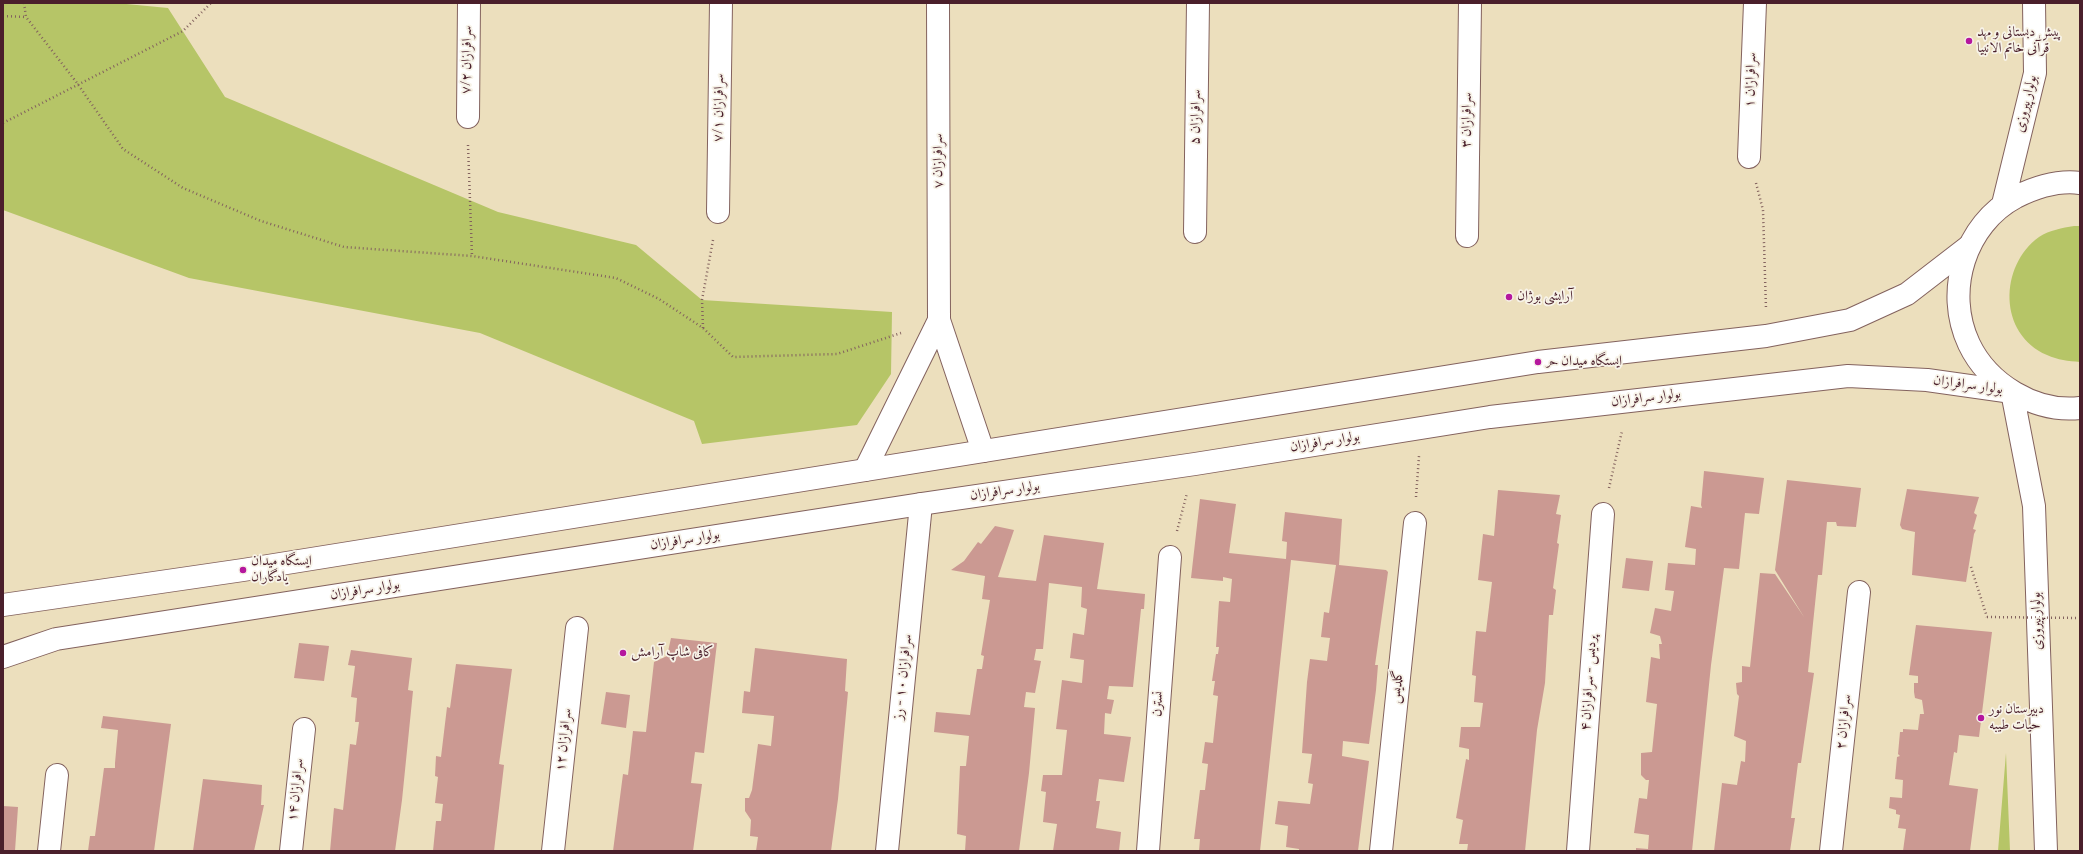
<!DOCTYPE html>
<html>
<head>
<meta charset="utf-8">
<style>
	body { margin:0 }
	#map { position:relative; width:2083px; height:854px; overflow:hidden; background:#ecdfbd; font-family:Vollkorn,serif }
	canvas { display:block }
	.frame { position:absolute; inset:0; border:4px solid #4a1f2b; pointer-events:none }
</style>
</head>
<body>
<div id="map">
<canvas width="2083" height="854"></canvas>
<div class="frame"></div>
</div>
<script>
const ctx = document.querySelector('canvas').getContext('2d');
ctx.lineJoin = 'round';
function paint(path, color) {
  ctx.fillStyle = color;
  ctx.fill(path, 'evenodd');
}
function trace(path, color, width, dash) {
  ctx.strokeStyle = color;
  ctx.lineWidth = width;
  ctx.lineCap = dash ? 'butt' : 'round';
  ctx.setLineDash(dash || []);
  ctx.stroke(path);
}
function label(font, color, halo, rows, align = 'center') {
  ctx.font = font + ' Vollkorn,Amiri,serif';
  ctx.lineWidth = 3.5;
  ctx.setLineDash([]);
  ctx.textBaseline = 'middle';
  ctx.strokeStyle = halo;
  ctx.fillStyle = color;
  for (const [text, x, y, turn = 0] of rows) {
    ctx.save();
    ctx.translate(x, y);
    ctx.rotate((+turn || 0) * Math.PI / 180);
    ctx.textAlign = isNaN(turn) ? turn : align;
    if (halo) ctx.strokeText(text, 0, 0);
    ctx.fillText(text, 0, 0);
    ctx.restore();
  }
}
const green = new Path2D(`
	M3,3H116L168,8L225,97L498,212L636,245L702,300L892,312L891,374L857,425L702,444L694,421L480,333L189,278L3,210Z
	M2074,226H2080V362C2068,361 2058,360 2047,355C1998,334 1999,266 2039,237C2050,230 2062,228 2074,226Z
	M2006,753L2010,851H1998Z`);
const building = new Path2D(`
	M1704,471L1764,478L1759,514L1745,513L1739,569L1724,568L1711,665L1692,851H1636V848L1648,849L1649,835L1634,833L1639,798L1647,799L1649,780H1646L1641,775V753L1652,752L1657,704L1646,702L1651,657L1660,659L1659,644H1662L1660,636L1650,633L1655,608L1671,611L1674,591L1665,590L1668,563L1695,565L1696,549L1685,547L1691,506L1702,508L1701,505Z
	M1787,480L1861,488L1856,527L1837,526L1836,522H1827L1822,575H1818L1808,672L1814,673L1801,763H1798L1791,818H1795L1790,851H1714L1722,783L1737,785L1741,761L1745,762L1746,741L1734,736L1739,696L1737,694L1736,683L1742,682V666L1750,667L1760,573L1775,574L1804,617L1775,570Z
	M1907,489L1979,497L1974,513L1977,515L1973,529L1976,530L1974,534L1966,582L1912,575L1915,532L1902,529L1900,525Z
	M1498,490L1560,495L1556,514L1561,515L1557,543L1559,544L1553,588L1556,590L1553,615H1549L1545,683L1537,730L1525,851H1467L1468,844H1459L1463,820L1456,818L1466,759L1469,760V749L1459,747L1461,727H1480L1483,703L1474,702L1476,676L1472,675L1476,631L1486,632L1492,582L1478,580L1483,534L1494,536Z
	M1200,499L1236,504L1229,553L1286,559L1287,542L1282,541L1285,512L1342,519L1339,565L1386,570L1388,572L1375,665H1378L1376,690L1369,744L1343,741L1342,756L1369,761L1358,851H1299V849L1286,847L1288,826L1275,824L1278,801L1310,804L1313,784L1308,783L1312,754L1302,753L1307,682L1310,659L1327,661L1330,638L1321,637L1324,612L1329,613L1336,565L1291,560L1260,851H1199L1200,839H1194L1200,790H1205L1208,764L1202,763L1205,742L1213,743L1218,696L1213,695L1215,681H1212L1216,654H1218L1219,647H1216L1219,601L1230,602L1232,579L1223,577V581L1191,578Z
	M995,526L1014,530L998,577L1036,581L1044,535L1104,543L1097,589L1145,594L1144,609H1141L1133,687L1109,686L1107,699L1114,700L1111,714L1105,713L1104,734L1131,737L1124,782L1099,779L1096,801H1100L1096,828L1121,832L1119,851H1053L1057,824L1043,822L1046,792L1041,791L1043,775H1062L1067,730L1056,729L1062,680L1082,683L1084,660L1070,658L1073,633L1084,635L1087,609L1081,607L1082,587L1049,583L1043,649H1036L1034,660L1041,661L1035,693L1026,692L1024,707L1035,708L1029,773L1019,851H965L966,836L957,834L960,766H966L969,736L934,732L936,712L970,715L977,669H982L984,656L981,655L990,600L982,599L985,576L951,570L964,561L978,542L981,544Z
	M1626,558L1653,561L1649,591L1622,588Z
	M1916,625L1992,632L1979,737L1959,735L1957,753L1954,752L1949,785L1978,789L1970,851H1903L1906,829L1898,828L1900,815L1896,814V810L1889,808L1890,797L1902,798L1903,780L1895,779L1897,757L1900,756L1898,754L1900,732H1903V729L1918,730L1920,714H1924L1922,700L1915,698L1914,692V683H1918V676L1909,675Z
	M671,638L717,643L704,753L695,752L691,783L702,784L693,851H613L623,774L628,775L633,731L646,732L654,662L667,656Z
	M299,643L329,646L324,681L294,678Z
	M755,648L847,659L845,691L848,692L838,799L831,851H756L758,837L750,836L751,820L745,811V798H749L752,790L758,744L771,746L774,716L742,713L744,691L750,692Z
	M351,650L412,658L408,690L413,691L402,800L395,851H330L334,808L343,810L350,744L356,745L359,722H355L357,698L351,697L355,666L348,665Z
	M456,664L512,669L499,764L504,765L494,851H433L436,821H441L443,804L435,803L438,777L435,776L436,756L441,757L447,707L450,708Z
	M606,692L630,695L626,728L601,724Z
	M103,716L171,724L154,851H88L90,836H95L104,768H115V763L118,730L101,728Z
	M203,779L262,785L261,805H264L254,851H193Z
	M3,806L18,807L15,851H3Z`);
const path = new Path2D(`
	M24,3L26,17L77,83L123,149L183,188L261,221L344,247L472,256L616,278L659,299L703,328L733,357L837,354L901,333
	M3,16L26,17
	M3,123L183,31L211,3
	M468,145L472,256
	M1756,183L1763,210L1766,309
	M703,328L702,300L713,240
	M1609,488L1622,431
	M1416,497L1419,456
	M1177,531L1187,493
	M1971,567L1987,617`);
const street = new Path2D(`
	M938,3L939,320L983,451
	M468,117L469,3
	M1749,157L1755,3
	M718,212L721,3
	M1195,232L1198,3
	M1467,236L1470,3
	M865,470L939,320
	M49,851L57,775
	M291,851L304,729
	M553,851L577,628
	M887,851L921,504
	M1148,851L1170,557
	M1381,851L1415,523
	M1578,851L1603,514
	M1831,851L1859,592`);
const secondary = new Path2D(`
	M3,605L243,570L1538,362L1766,336L1850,320L1907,294L1968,247
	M3,657L56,639L921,504L1195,464L1490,417L1848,376L1927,380L2012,392`);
const primary = new Path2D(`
	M2080,183C2057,180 2036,187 2016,197C1965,224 1944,291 1969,344C1988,384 2035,413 2080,408
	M2003,204L2035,73L2034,3
	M2012,392L2034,506L2046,851`);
const pathBridge = new Path2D(`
	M1987,617L2080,618`);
const markers = [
	[1969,41,4,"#b5179e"],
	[1509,297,4,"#b5179e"],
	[1538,362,4,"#b5179e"],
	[243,570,4,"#b5179e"],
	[623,653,4,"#b5179e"],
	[1981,718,4,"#b5179e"]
];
const poiNames = [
	["پیش دبستانی و مهد",1977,33],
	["قرآنی خاتم الانبیا",1977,49],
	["آرایشی بوژان",1517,297],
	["ایستگاه میدان حر",1546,362],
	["ایستگاه میدان",251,562],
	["یادگاران",251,578],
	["کافی شاپ آرامش",631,653],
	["دبیرستان نور",1989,710],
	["حیات طیبه",1989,726]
];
const streetNames = [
	["سرافرازان ۷/۲",468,60,-89],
	["سرافرازان ۱",1752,80,-88],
	["بولوار پیروزی",2027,104,-77],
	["سرافرازان ۷/۱",720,108,-89],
	["سرافرازان ۵",1197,117,-89],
	["سرافرازان ۳",1468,120,-89],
	["سرافرازان ۷",939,161,-90],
	["بولوار سرافرازان",1968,386,8],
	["بولوار سرافرازان",1646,399,-7],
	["بولوار سرافرازان",1325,443,-9],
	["بولوار سرافرازان",1005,492,-8],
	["بولوار سرافرازان",685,541,-9],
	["بولوار سرافرازان",365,591,-9],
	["بولوار پیروزی",2038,621,-92],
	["سرافرازان ۱۰ - رز",904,677,-84],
	["پردیس - سرافرازان ۴",1590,683,-86],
	["گلدیس",1398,687,-84],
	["نسترن",1159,704,-86],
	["سرافرازان ۲",1845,722,-84],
	["سرافرازان ۱۲",565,740,-84],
	["سرافرازان ۱۴",297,790,-84]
];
paint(green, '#b6c567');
paint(building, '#cb9992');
trace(street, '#83625e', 24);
trace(secondary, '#83625e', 24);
trace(primary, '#83625e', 24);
trace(path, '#83625e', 2.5, [1, 3]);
trace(street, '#fff', 22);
trace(secondary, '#fff', 22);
trace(primary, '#fff', 22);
trace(pathBridge, '#83625e', 2.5, [1, 3]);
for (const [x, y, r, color] of markers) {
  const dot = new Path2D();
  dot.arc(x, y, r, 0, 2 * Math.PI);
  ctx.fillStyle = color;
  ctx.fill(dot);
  trace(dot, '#f7f3e8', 1.5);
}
label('14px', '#4a1f2b', '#f7f3e8', poiNames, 'left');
label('14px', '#4a1f2b', '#f7f3e8', streetNames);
</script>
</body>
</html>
